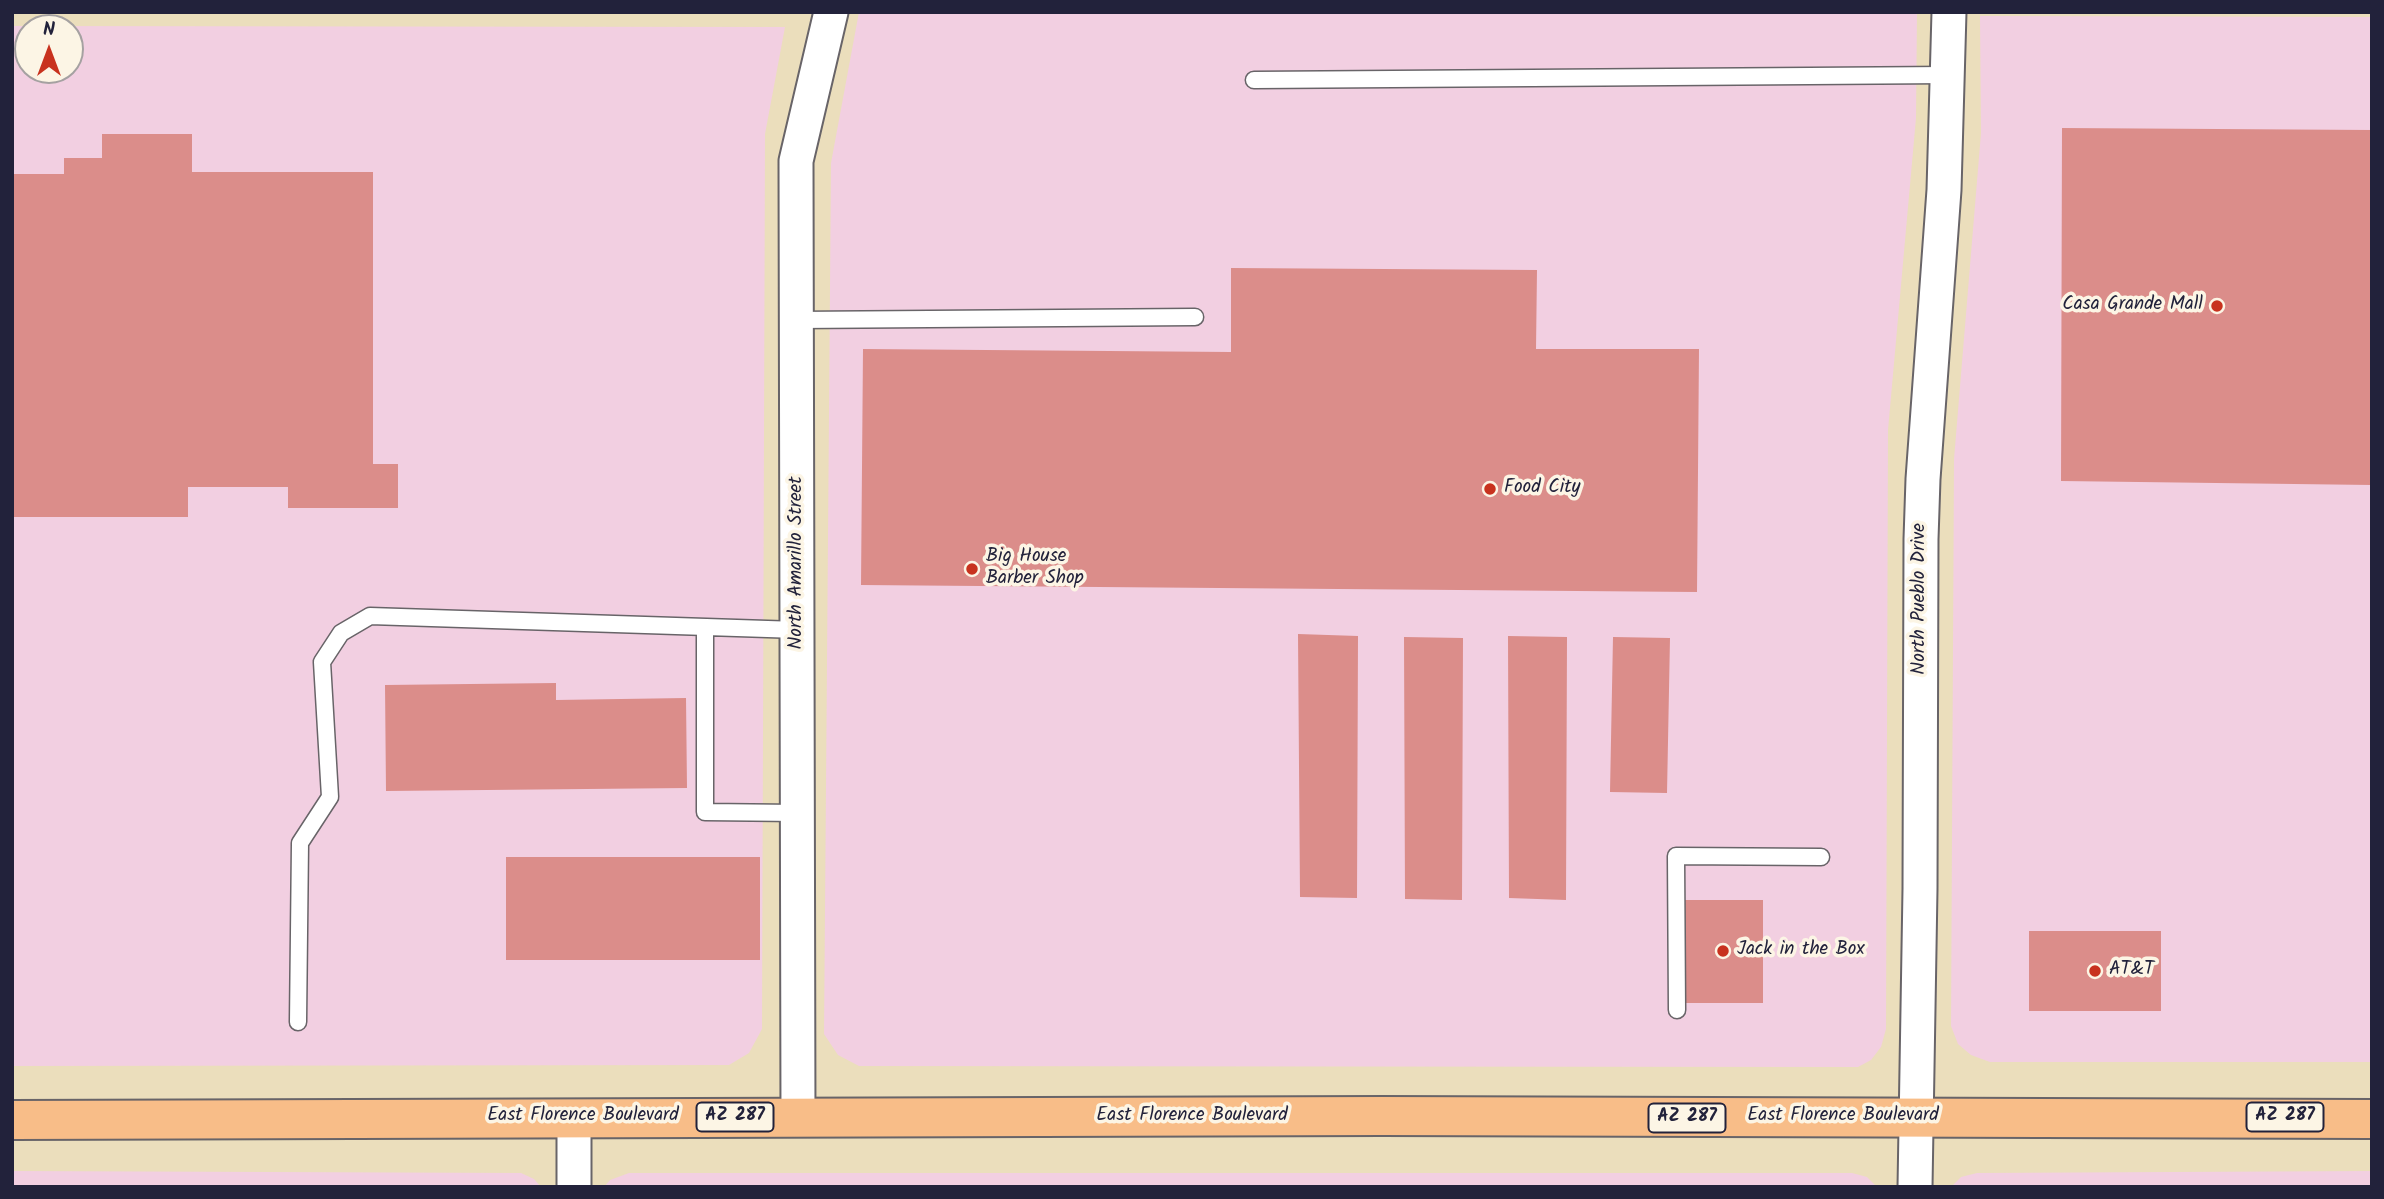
<!DOCTYPE html>
<html>
<head>
<meta charset="utf-8">
<style>
	body { margin:0 }
	#map { position:relative; width:2384px; height:1199px; overflow:hidden; background:#ebdebc; font-family:Kalam,sans-serif }
	canvas { display:block }
	.frame { position:absolute; inset:0; border:14px solid #22223b; pointer-events:none }
	.north { position:absolute; left:14px; top:14px; width:70px; height:70px; box-sizing:border-box; background:#fcf5e5; border:2px solid #a5a1a1; border-radius:50%; rotate:0deg; font-size:19px; font-weight:700; line-height:28px; text-align:center; color:#22223b }
	.north::after { content:''; display:block; margin:auto; width:24px; height:32px; background:#c8321e; clip-path:polygon(50% 0,100% 100%,50% 72%,0 100%) }
</style>
</head>
<body>
<div id="map">
<canvas width="2384" height="1199"></canvas>
<div class="frame"></div>
<div class="north">N</div>
</div>
<script>
const ctx = document.querySelector('canvas').getContext('2d');
ctx.lineJoin = 'round';
function paint(path, color) {
  ctx.fillStyle = color;
  ctx.fill(path, 'evenodd');
}
function trace(path, color, width, dash) {
  ctx.strokeStyle = color;
  ctx.lineWidth = width;
  ctx.lineCap = dash ? 'butt' : 'round';
  ctx.setLineDash(dash || []);
  ctx.stroke(path);
}
function label(font, color, halo, rows, align = 'center') {
  ctx.font = font + ' Kalam,sans-serif';
  ctx.lineWidth = 7;
  ctx.setLineDash([]);
  ctx.textBaseline = 'middle';
  ctx.strokeStyle = halo;
  ctx.fillStyle = color;
  for (const [text, x, y, turn = 0] of rows) {
    ctx.save();
    ctx.translate(x, y);
    ctx.rotate((+turn || 0) * Math.PI / 180);
    ctx.textAlign = isNaN(turn) ? turn : align;
    if (halo) ctx.strokeText(text, 0, 0);
    ctx.fillText(text, 0, 0);
    ctx.restore();
  }
}
const built = new Path2D(`
	M859,12H1917L1916,118L1888,430L1886,1029L1881,1047L1871,1060L1858,1067L859,1066L838,1055L824,1034L831,163Z
	M1980,16L2372,17V1062H1990L1971,1055L1958,1044L1951,1026L1954,459L1981,133Z
	M12,26L785,27L765,134L762,1029L749,1053L729,1065L12,1066ZM28,28H70V70H28Z
	M12,1171L521,1173L534,1179L541,1187H12Z
	M2372,1171V1187H1951L1961,1177L1977,1173Z
	M629,1173H1852L1867,1177L1877,1187H604L610,1180Z`);
const building = new Path2D(`
	M2062,128L2372,130V485L2061,481Z
	M102,134H192V172H373V464H398V508H288V487H188V517H12V174H64V158H102Z
	M1231,268L1537,270L1536,349H1699L1697,592L861,585L863,349L1231,352Z
	M1298,634L1358,636L1357,898L1300,897Z
	M1508,636L1567,637L1566,900L1509,898Z
	M1404,637L1463,638L1462,900L1405,899Z
	M1613,637L1670,638L1667,793L1610,792Z
	M556,683V700L686,698L687,788L386,791L385,685Z
	M506,857H760V960H506Z
	M1683,900H1763V1003H1683Z
	M2029,931H2161V1011H2029Z`);
const service = new Path2D(`
	M1254,80L1948,75
	M797,320L1195,317
	M705,627V812L798,813
	M1677,1010L1676,856L1821,857
	M298,1022L300,843L330,797L322,662L341,633L370,616L798,630`);
const minor = new Path2D(`
	M798,1118L796,161L831,12
	M574,1187V1117
	M1915,1187L1920,889L1921,539L1923,479L1944,190L1949,12`);
const primary = new Path2D(`
	M12,1120L1382,1116L2372,1119`);
const markers = [
	[2217,306,7,"#c8321e"],
	[1490,489,7,"#c8321e"],
	[972,569,7,"#c8321e"],
	[1723,951,7,"#c8321e"],
	[2095,971,7,"#c8321e"]
];
const shields = [
	[735,1117,77],
	[2285,1117,77],
	[1687,1118,77]
];
const shieldNames = [
	["AZ 287",735,1117],
	["AZ 287",2285,1117],
	["AZ 287",1687,1118]
];
const poiNames = [
	["Casa Grande Mall",2203,306,"right"],
	["Food City",1504,489],
	["Big House",986,558],
	["Barber Shop",986,580],
	["Jack in the Box",1737,951],
	["AT&T",2109,971]
];
const streetNames = [
	["North Amarillo Street",798,563,-90],
	["North Pueblo Drive",1921,599,-90],
	["East Florence Boulevard",583,1117],
	["East Florence Boulevard",1192,1117],
	["East Florence Boulevard",1843,1117]
];
paint(built, '#f2cfe1');
paint(building, '#db8d8a');
trace(service, '#686468', 19);
trace(minor, '#686468', 37);
trace(primary, '#686468', 42);
trace(service, '#fff', 16);
trace(minor, '#fff', 33);
trace(primary, '#f8bd88', 38);
for (const [x, y, r, color] of markers) {
  const dot = new Path2D();
  dot.arc(x, y, r, 0, 2 * Math.PI);
  ctx.fillStyle = color;
  ctx.fill(dot);
  trace(dot, '#fcf5e5', 2.5);
}
for (const [x, y, w] of shields) {
  const box = new Path2D();
  box.roundRect(x - w / 2, y - 14.5, w, 29, 5);
  ctx.fillStyle = '#fcf5e5';
  ctx.fill(box);
  trace(box, '#22223b', 2);
}
label('bold 18px', '#22223b', null, shieldNames);
label('19px', '#22223b', '#fcf5e5', poiNames, 'left');
label('19px', '#22223b', '#fcf5e5', streetNames);
</script>
</body>
</html>
